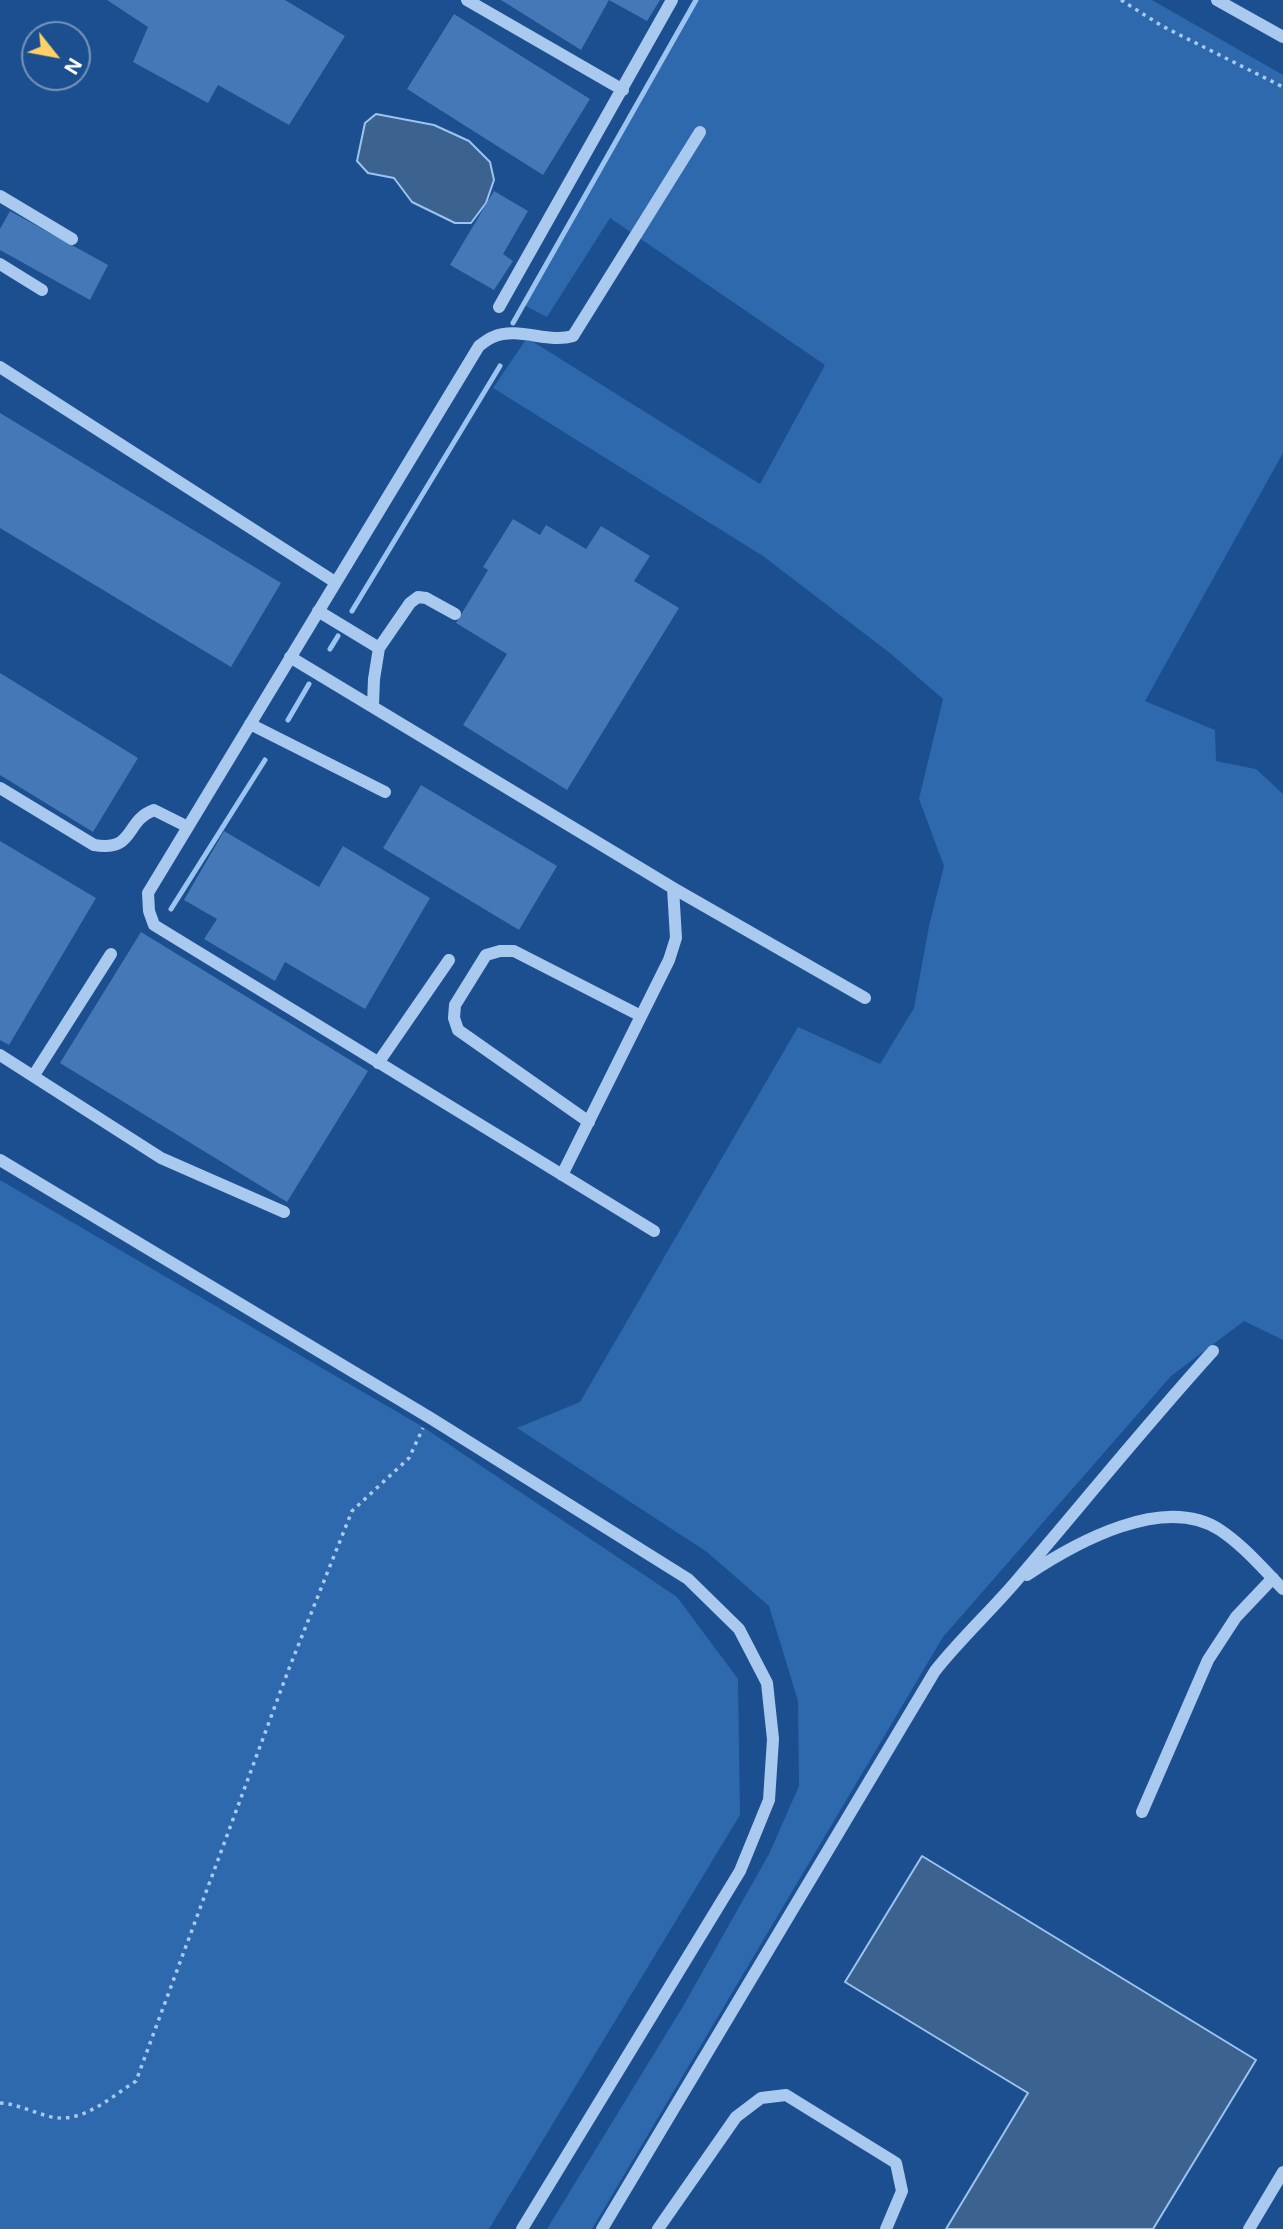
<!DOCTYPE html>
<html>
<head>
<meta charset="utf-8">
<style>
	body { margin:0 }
	#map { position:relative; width:1283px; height:2229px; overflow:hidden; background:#1b4f8f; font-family:Inter,sans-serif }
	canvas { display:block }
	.north { position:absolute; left:21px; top:21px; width:70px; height:70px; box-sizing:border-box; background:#1b4f8f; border:2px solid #7695bc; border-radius:50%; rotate:121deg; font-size:19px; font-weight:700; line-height:28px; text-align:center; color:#fff }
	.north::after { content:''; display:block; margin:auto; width:24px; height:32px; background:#ffd166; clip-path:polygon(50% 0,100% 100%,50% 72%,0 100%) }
</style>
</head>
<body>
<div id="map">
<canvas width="1283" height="2229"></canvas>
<div class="north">N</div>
</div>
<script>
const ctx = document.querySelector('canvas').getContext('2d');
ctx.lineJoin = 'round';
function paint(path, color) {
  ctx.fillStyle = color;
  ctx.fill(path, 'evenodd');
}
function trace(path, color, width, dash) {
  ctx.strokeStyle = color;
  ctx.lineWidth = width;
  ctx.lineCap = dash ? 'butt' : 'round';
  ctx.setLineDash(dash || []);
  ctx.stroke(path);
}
const green = new Path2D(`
	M695,0H1152L1283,75V453L1145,701L1215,730L1216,761L1256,769L1283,794V1340L1244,1321L1171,1376L943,1637L592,2229H547L682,2008L769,1854L799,1786L798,1701L769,1606L707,1552L517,1428L580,1402L798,1027L880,1064L914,1008L929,926L944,866L919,799L943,699L891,654L763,556L493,388L527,338L760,484L825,365L610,218L547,317L524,305Z
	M0,1180L423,1427L677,1597L738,1679L740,1815L489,2229H0Z`);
const water = new Path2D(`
	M376,114L434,125L469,141L490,162L494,180L486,203L471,223H455L412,202L394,178L368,173L357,161L365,123Z
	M922,1856L1256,2060L1153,2229H946L1028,2093L845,1982Z`);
const stream = new Path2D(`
	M513,323L696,0
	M352,611L500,366
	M330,649L338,636
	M288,720L309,684
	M171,909L265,760`);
const building = new Path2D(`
	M107,0H285L345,36L289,125L218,85L208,103L133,62L148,27Z
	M501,0H660L647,21L609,0L581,50Z
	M454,14L590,99L543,175L407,89Z
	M494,191L528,211L503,254L513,261L494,290L450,265Z
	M10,211L108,265L90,300L0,250V229Z
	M0,413L281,583L231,667L0,528Z
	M513,519L540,535L546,525L586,549L601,526L650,556L634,581L679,608L567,790L463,725L507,654L456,623L488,570L483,567Z
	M0,673L138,758L93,832L0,775Z
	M421,785L557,866L519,930L383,848Z
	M224,831L319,887L343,846L430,898L365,1009L285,962L275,981L204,939L217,919L184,900Z
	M0,841L96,898L9,1045L0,1040Z
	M141,932L368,1071L287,1202L60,1063Z`);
const path = new Path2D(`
	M1121,0L1162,26L1283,87
	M0,2103C17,2104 32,2112 48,2116C80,2126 111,2097 136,2081L288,1671L352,1511L409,1458L423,1428`);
const minor = new Path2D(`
	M467,0L623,90
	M1217,0L1283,37
	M0,196L72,239
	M0,264L42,290
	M499,307L672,0
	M0,367L335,582
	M318,611L379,648L410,603L418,597L426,598L455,614
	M290,657L673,888L865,998
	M373,705L374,679L379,648
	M250,724L385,792
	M0,788L94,845C136,852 124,821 154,810L188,827
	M0,1055L161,1158L284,1212
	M378,1063L449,960
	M34,1075L111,954
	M589,1122L458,1030L454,1018L455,1005L486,955L500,951H514L641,1016
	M0,1160L432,1419L688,1579L739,1629L767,1683L773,1739L769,1800L740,1871L522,2229
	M562,1175L669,960L676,938L673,888
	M654,1231L154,925L149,911L148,893L479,346C483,343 488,339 493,337C519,326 548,344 573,336L700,132
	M1027,1575C1075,1543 1164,1493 1220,1530C1244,1546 1263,1569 1283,1589
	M1142,1812L1208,1660L1236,1617L1273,1578
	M602,2229L935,1671C961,1638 991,1611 1018,1579C1083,1503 1146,1425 1213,1351
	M658,2229L736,2117L761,2098L786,2095L896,2163L902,2191L886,2229
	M1249,2229L1283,2172`);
paint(green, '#2e69ad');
paint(water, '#3c6290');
trace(water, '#9cc4f0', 2);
trace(stream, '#9cc4f0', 5);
paint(building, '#4478b7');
trace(path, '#a9c9ee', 3.5, [3.5, 5]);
trace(minor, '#a9c9ee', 12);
</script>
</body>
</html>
